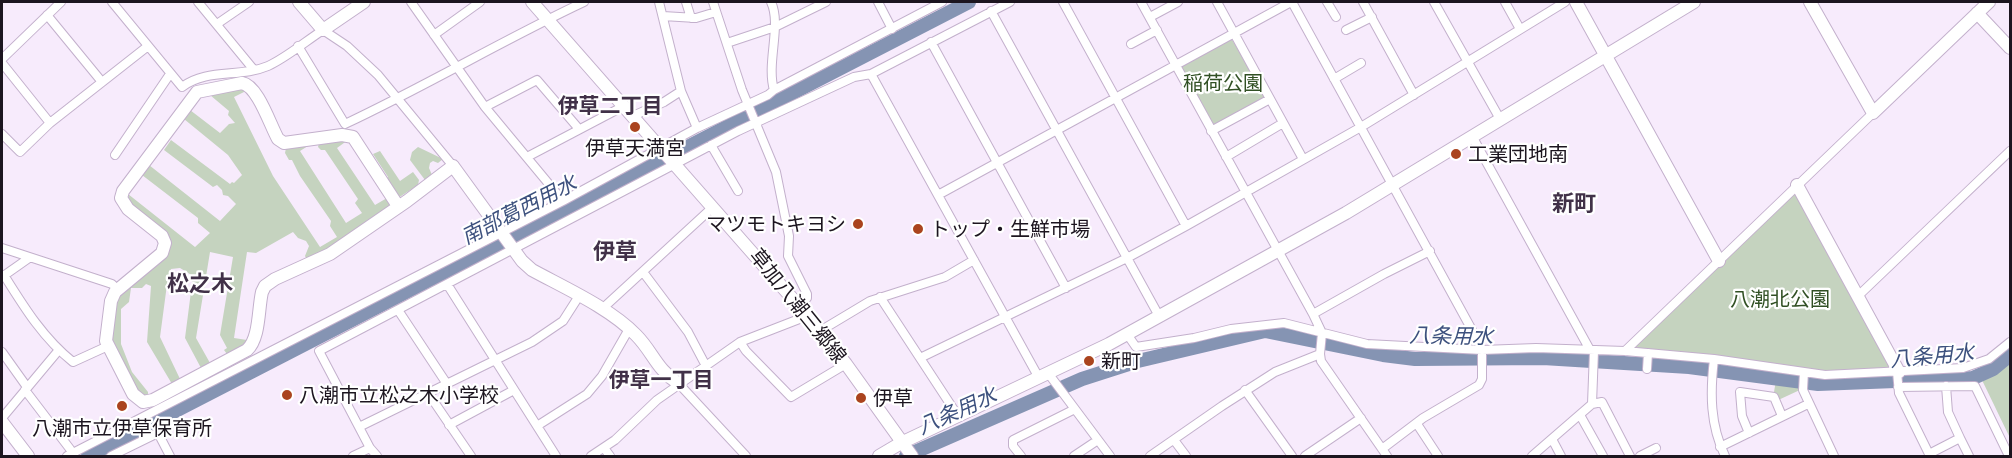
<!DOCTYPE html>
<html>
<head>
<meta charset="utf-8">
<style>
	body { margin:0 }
	#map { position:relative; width:2012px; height:458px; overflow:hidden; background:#f7ebfc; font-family:Barlow,sans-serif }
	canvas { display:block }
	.frame { position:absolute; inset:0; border:3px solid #1c151f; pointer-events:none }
</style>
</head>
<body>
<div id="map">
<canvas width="2012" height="458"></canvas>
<div class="frame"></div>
</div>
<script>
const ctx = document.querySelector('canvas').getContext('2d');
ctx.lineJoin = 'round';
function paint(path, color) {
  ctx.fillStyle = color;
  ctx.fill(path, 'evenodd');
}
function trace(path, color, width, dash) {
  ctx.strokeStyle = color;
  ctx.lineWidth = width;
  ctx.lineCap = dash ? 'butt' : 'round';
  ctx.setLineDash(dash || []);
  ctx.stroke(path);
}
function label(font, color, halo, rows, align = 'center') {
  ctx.font = font + ' Barlow,"Noto Sans JP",sans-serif';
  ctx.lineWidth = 4.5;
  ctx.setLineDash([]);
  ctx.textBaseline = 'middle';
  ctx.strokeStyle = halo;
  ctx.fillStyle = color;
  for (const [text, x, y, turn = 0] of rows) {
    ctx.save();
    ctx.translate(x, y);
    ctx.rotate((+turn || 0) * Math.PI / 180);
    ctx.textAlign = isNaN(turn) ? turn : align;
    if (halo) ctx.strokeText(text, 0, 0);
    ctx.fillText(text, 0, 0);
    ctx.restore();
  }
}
const green = new Path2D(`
	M1230,39L1233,41L1264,96V99L1215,125L1212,124L1181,70L1183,65Z
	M242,89L246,91L234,97L273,176L320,247L337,237L330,226L331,221L300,176L292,160H289L285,153L286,148L311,144L300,151L346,223L362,213L355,203L358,199L325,150H321L318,147L319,143L348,140L337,148L375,205L387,198L391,204L390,207L327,250L307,260L305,256L309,246L306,241L298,238L293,232L256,253L247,252L234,338L247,340L243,346L227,354L224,350L227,348L220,335L233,257L210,252L196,338L210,363L201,368L185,338L193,276L180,268L171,269L168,277L160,337L180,379L172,384L147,342L151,286L146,284L142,288H131L129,302L121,309V344L132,372L148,392V396H143L138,393L113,346L111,336L116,301L120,294L170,247L130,205L128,194L195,247L210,233L198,223V218L142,175L149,165L220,221L236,204L228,196L223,195L222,190L217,185L213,187L164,150L171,140L230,184L232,182L234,183L242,175L228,155L184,119L190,110L220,133L229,124L235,123L228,115L229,111L210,95Z
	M418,147L443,159L438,163L433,161L430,163L429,168L432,175L425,180L410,160L412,152Z
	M380,151L400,181L413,172L419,180L418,185L398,198L386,179L388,177L373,154Z
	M1797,187L1895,370L1824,372L1631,350Z
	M2010,357V438L1981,378Z
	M1776,380L1802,382V389L1774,402L1773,398Z`);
const river = new Path2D(`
	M88,456L969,2
	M906,456L1082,379L1138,361L1265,331L1383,355L1415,359L1543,358L1689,367L1818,384L1973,378L1993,369L2010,355`);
const street = new Path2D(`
	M112,2L182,87C207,68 240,78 268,66C286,58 306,41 323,30L347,46L378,75L453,166
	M198,2L254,70
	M411,2L485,107L563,201
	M659,2L681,91L697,128
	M686,2L691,18
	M713,2L742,90L776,172L789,236L788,256L807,294V298L799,306
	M771,2C782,25 766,63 774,90
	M878,2L892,29
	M1063,2L1186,226
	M1141,2L1313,314L1322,333L1320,354L1321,361L1387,456
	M1217,2L1303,159
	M1292,2L1478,341L1482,350V379L1479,385L1423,418L1382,449
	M1327,2L1336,17
	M1363,2L1414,95
	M1434,2L1500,119
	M1505,2L1520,29
	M991,11L1159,316
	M47,15L102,82
	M663,16L696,18L716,12
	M1150,17L1178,2
	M217,24L249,2
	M1346,30L1372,17
	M434,35L480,2
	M931,42L1066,288
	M727,43L775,27L826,2
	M1131,44L1157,30
	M298,46L345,124C426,86 503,40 584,2
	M2,59L61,2
	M2,63L50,123
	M871,74L1039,378
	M1334,79L1361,63
	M485,107L537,80L579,129
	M633,116L664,102L681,91
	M1211,131L1270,99
	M2,134L20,152L50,123L148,46
	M1472,136L1590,350
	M711,145L738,191
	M115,155L170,74
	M527,157L624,106
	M1226,157L1283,123
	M938,195L1291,2
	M2,248L112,284L118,290
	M643,272L688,332L706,366
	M4,275C24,307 43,338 73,362L108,346
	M2,277L29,258
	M447,284L556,456
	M1858,296L2010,151
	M880,297L958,416
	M602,309L713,207
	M398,310L447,384
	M1313,314L1384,274L1430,251
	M820,331L870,301L945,277L974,260
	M1127,334L1136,347L1194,338L1231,329L1284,323L1367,344L1482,350L1536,348L1625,351L1714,359L1825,375L1963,368L1989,359L2010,342
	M740,342L746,351L791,397L846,364
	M1625,351L1873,113
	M2,352L27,387
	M920,358L1127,258L1186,226L1361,127L1565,2
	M1714,359C1710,393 1710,425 1725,456
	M1647,369L1648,353
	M1804,372L1803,390L1834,456
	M1897,372L1899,393L1929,454L1960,438L1969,456
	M1048,373L1110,456
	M679,384L746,456
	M1946,386L1948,412L1960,438
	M1898,387L1975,386L2009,456
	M25,390L70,449
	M1245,390L1292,456
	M428,393L471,456
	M1592,404L1602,402L1630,456
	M1580,415L1603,456
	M2,418L58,351
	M1417,424L1438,456
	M449,425L514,390
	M537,426L587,394L602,376L629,329
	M359,427L532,342L563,321L579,296
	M1749,433L1742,416L1740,392L1774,397L1782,416
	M1552,439L1561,456
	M1174,440L1186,456
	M1720,447L1808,404
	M604,448L610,456
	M67,456L563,201L697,128L768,95L774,90L942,2
	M111,456L158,433L170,456
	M353,456L370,448
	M377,456L370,448L319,351L738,131L854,77L871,74L1010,2
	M591,456L615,440L657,400L740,342L807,316
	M1021,456L1013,446V440L1075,409
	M1074,456L1098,440
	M1150,456L1222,406L1275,372L1320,354
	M1305,456L1361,418
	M1532,456L1592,404L1594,351
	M1640,456L1656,448`);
const secondary = new Path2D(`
	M299,2L323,30L364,2
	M532,2L799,306L846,364L912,456
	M1576,2L1719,261
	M1810,2L1873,113L1989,2
	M1977,13L2010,48
	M1797,185L1899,372
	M398,206L353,137L342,135L284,143L278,139C270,125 258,86 242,83L197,92L123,191L121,198L128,209L162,236L165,243L162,253L115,292L111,301L106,341L133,394L143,402L153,400L247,350C260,338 258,309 262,292L265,286L275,279L330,254L407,201L453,166L522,261L532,270C565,288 610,308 636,335C653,352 656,369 679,384
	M2,422L28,456
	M879,456L901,443L1109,344L1346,213L1694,2`);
const markers = [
	[635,127,6,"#aa441e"],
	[1456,154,6,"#aa441e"],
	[858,224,6,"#aa441e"],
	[918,229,6,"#aa441e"],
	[1089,361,6,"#aa441e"],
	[287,395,6,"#aa441e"],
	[861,398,6,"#aa441e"],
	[122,406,6,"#aa441e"]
];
const parkNames = [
	["稲荷公園",1223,83],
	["八潮北公園",1780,299]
];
const poiNames = [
	["伊草天満宮",635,148,"center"],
	["工業団地南",1468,154],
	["マツモトキヨシ",846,224,"right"],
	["トップ・生鮮市場",930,229],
	["新町",1101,361],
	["八潮市立松之木小学校",299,395],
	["伊草",873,398],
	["八潮市立伊草保育所",122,428,"center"]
];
const streetNames = [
	["草加八潮三郷線",798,306,51]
];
const neighbourhoodNames = [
	["伊草二丁目",610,106],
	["伊草一丁目",661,380]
];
const waterNames = [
	["南部葛西用水",519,210,-27],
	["八条用水",1451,336,1],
	["八条用水",1932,356,-5],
	["八条用水",957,411,-24]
];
const quarterNames = [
	["新町",1574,204],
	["伊草",615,252],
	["松之木",200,284]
];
paint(green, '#c5d3bf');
trace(river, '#8594b3', 14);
trace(street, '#c3b0cc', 10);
trace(secondary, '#c3b0cc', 14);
trace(street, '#fff', 8);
trace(secondary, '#fff', 12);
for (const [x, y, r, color] of markers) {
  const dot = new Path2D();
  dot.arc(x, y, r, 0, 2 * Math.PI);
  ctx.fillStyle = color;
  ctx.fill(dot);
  trace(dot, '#fff', 2);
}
label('20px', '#315024', '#fff', parkNames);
label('20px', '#1c151f', '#fff', poiNames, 'left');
label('20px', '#1c151f', '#fff', streetNames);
label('bold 21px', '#413148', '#fff', neighbourhoodNames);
label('italic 21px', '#3d517e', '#fff', waterNames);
label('bold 22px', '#413148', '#fff', quarterNames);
</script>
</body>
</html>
